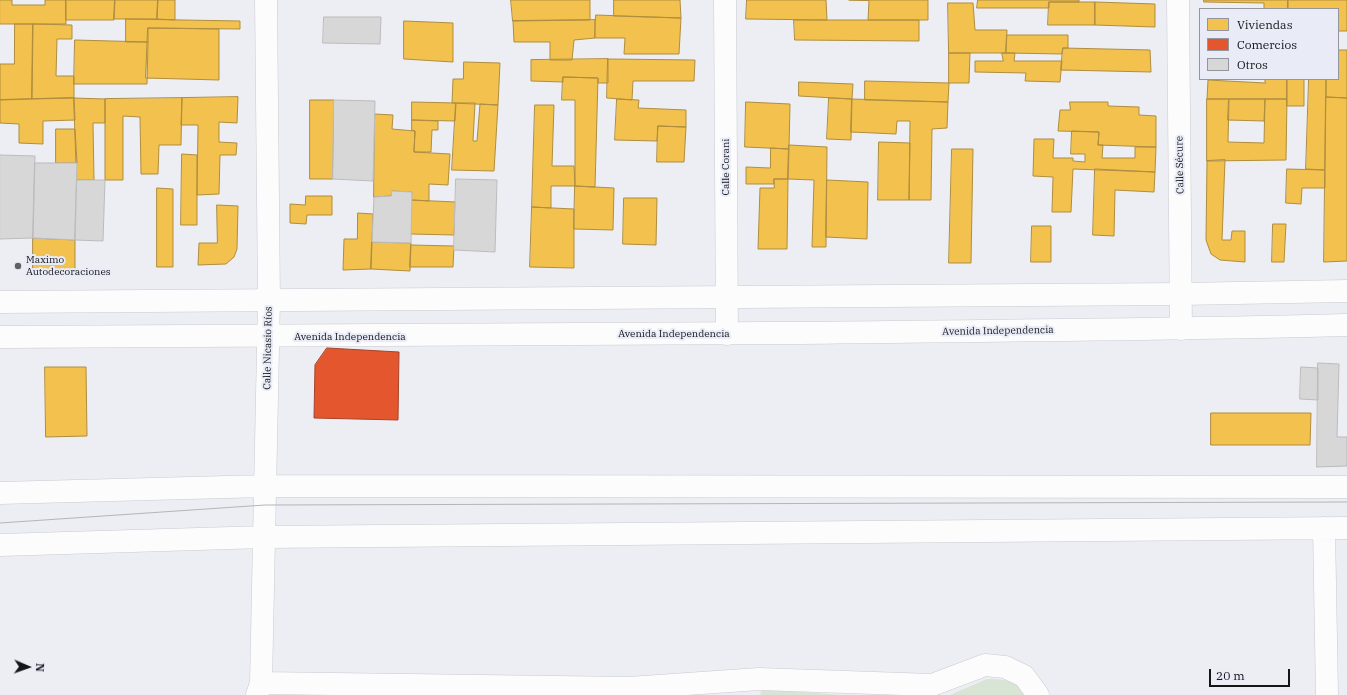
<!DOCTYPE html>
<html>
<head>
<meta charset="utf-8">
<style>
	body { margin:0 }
	#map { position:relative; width:1347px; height:695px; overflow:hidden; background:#eceef4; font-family:"IBM Plex Serif",serif }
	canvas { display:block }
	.legend { position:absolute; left:1199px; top:8px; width:140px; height:72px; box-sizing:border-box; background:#e9ecf7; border:1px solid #94969e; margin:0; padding:5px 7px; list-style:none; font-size:12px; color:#141519 }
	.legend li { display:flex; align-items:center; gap:8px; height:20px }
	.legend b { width:20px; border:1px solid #94969e }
	.north { position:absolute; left:8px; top:647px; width:40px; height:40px; -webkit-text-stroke:3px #e9ecf7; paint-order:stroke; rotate:92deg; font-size:11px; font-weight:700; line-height:16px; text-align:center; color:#141519 }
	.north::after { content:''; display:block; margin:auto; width:14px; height:18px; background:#141519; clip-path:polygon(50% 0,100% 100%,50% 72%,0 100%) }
	.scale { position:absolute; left:1209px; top:669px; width:81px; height:18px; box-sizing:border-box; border:2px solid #141519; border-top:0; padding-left:5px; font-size:12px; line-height:14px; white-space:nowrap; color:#141519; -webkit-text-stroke:3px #e9ecf7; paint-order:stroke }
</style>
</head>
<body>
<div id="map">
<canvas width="1347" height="695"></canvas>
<ul class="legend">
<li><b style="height:11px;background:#f2c14e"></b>Viviendas</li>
<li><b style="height:11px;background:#e4572e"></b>Comercios</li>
<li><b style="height:11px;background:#d8d7d8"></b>Otros</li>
</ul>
<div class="north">N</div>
<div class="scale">20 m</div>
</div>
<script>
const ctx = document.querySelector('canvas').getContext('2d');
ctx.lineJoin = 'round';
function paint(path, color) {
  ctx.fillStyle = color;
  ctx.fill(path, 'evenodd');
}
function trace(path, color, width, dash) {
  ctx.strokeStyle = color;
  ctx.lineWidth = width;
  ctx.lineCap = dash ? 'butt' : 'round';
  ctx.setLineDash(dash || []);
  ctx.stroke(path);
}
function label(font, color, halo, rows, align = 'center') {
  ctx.font = font + ' "IBM Plex Serif",serif';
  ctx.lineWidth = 4;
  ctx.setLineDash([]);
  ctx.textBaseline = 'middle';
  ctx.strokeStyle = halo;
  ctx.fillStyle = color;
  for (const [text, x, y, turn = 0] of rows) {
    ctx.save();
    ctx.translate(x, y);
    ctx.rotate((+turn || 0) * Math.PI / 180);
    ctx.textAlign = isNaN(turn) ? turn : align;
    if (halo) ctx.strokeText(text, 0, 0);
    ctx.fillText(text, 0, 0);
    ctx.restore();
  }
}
const green = new Path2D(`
	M987,679C1007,679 1014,681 1028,695H950Z
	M764,689L842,695H761L760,693Z`);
const homes = new Path2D(`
	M0,0H12V5H45V0H66V24H0Z
	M66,0H115L114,20H66Z
	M115,0H158L157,19H114Z
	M158,0H175V20L157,19Z
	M511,0H590V20L513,21Z
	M614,0H680L681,18L614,16Z
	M747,0H826L827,20L746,19Z
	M849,0H928V20H868L869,1Z
	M978,0H1079V2H1049V8H977Z
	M1204,0H1288V9H1264V3L1204,2Z
	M1288,0H1347V31H1338V9H1288Z
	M1049,2H1095V25H1048Z
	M1095,2L1155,4V27L1095,25Z
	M948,3H973L975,30H1007L1006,53H949Z
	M596,15L681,18L679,54H624L625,38H595Z
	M126,19L240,21V29L148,28V42H126Z
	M595,20V38L574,40L572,60H550V42H514L513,21Z
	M794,20H919V41L795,40Z
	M404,21L453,23V62L404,59Z
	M15,24H33L32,99L0,100V64H14Z
	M33,24L72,25V39H57L56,76H74V98L32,99Z
	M148,28L219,29V80L146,78Z
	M1007,35H1068V48H1063L1062,54L1006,53Z
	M75,40L148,42L147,84H74Z
	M1063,48L1150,50L1151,72L1061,70Z
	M1338,50H1347V98L1326,97V79H1338Z
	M949,53H970L969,83H949Z
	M1002,53H1015L1014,61H1062L1060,82L1025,81L1026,73L975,72V61H1003Z
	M608,59L695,60L694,81H633L632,100L607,98Z
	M608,59V83H598V78L563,77V82L531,81V60Z
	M464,62L500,63L498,105L452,103L453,79H463Z
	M563,77L598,78L595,187L575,186V100H562Z
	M1265,79H1287V99H1207L1208,80L1265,83Z
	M1287,79H1304V106H1287Z
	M1309,79H1326L1325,170L1306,169Z
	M865,81L949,83L948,102L865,100Z
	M799,82L853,84L852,99L799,96Z
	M238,97L237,123L219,122V142L237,143L236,155H220L219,194L197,195L198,125H181L182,98Z
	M1326,97L1347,98V261L1324,262Z
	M74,98L105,99V123H93L94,180H77Z
	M74,98L75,120L43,121V144L19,143V124L0,123V100Z
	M182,98L181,145H159L158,174H141L140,117L123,116V180H105V99Z
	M829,98L852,99L851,140L827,139Z
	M617,99L639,100L638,108L686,110V127L658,126L657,141L615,140Z
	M852,99L948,102L947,128L932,129L931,200H909L910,121H897L896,134L851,132Z
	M1207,99H1229L1228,142L1264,143L1265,99H1287L1286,160L1207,161Z
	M1229,99H1265L1264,121L1228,120Z
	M310,100H334L333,179H310Z
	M412,102L456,103L455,121L412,120Z
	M746,102L790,104L789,149L745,147Z
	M1070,102H1108V106L1139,107V115L1156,116V147L1098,145L1099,132L1058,131L1060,110H1070Z
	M456,103H475L473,141H477L480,104L498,105L494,171L452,170Z
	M535,105H554L552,166H574L575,186H551V208L532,207Z
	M375,114L393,115L392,129L415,131L414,152L450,154L448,185L429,184V201L411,200L412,192L392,191L391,196L374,197Z
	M412,120L438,121V130H432L431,152H414L415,131L412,130Z
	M658,126L686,127L684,162H657Z
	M56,129H75L77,163H56Z
	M1072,131L1099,132L1098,145H1103L1102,158H1135V147H1156L1155,172L1073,169L1071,212H1052L1053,177L1033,176L1034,139H1054L1053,158H1073V161L1085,162V154H1071Z
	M879,142L910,143L909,200H878Z
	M789,145L827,147L826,247H812L814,180L788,179Z
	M771,148L789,149L788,179H774V184H746V167L770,168Z
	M952,149H973L971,263H949Z
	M182,154L197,155V225H181Z
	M1225,160L1222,240H1231L1232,231H1245V262L1220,260L1211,254L1206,240L1207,161Z
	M1095,169L1155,172L1154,192L1115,190L1114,236L1093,235Z
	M1287,169L1325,170V188H1302L1301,204L1286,203Z
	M774,179H788L787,249H758L760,188H774Z
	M827,180L868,182L867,239L826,237Z
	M575,186L614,188L613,230L574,229Z
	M157,188L173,189V267H157Z
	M306,196H332V215H307L306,224L290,223V204L305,205Z
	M624,198H657L656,245L623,244Z
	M411,200L456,202L454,235L411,234Z
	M217,205L238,206L237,249L234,257L226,264L198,265L199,243H217Z
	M532,207L574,209V268L530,267Z
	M358,213L373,214L371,269L343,270L344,239H357Z
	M1273,224H1286L1284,262H1272Z
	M1032,226H1051V262H1031Z
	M33,238L75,240V270H33Z
	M372,242L411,243L410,271L371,269Z
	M411,245L454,246L453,267H410Z
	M45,367H86L87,436L46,437Z
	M1211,413H1311L1310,445H1211Z`);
const shops = new Path2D(`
	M327,348L399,352L398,420L314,418L315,365Z`);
const building = new Path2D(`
	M324,17H381L380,44L323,43Z
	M334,100L375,101L373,181L333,179Z
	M0,155L35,156L33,238L0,239Z
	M35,163H77L75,240L33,238Z
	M456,179L497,180L495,252L454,250Z
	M77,180H105L103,241L75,240Z
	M392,191L412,192L411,243L372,242L374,197L391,196Z
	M1318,363L1339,364L1337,437H1347V466L1317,467Z
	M1301,367L1318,368V400L1300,399Z`);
const minor = new Path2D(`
	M725,0L727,334
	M1178,0L1181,329
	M0,493L265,486L1347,487
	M1324,528L1327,695
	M0,545L264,537L1347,528
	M261,683L629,688L759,679L932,685L985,665L1005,667L1024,676L1038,695
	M257,695L261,683L269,300L266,0`);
const major = new Path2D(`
	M0,302L1181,294L1347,291
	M0,337C260,338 519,336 778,333C968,331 1157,330 1347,325`);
const tram = new Path2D(`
	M0,523L265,505L1347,502`);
const markers = [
	[18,266,4,"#606166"]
];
const streetNames = [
	["Calle Sécure",1180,165,-91],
	["Calle Corani",726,167,-90],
	["Avenida Independencia",998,331,-1],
	["Avenida Independencia",674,334],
	["Avenida Independencia",350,337],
	["Calle Nicasio Ríos",268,348,-89]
];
const poiNames = [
	["Maximo",26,260],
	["Autodecoraciones",26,272]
];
paint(green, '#d8e5d5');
paint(homes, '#f2c14e');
trace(homes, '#af8d3e', 1);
paint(shops, '#e4572e');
trace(shops, '#a64328', 1);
paint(building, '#d8d7d8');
trace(building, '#bcbbbc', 1);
trace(minor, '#c9cacf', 23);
trace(major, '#c9cacf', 23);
trace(minor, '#fcfcfd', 22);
trace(major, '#fcfcfd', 22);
trace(tram, '#b5b5b7', 1);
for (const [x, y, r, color] of markers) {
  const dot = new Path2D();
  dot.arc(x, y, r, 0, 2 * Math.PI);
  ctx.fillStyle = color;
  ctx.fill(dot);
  trace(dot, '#e9ecf7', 1.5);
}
label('10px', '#141519', '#e9ecf7', streetNames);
label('10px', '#141519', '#e9ecf7', poiNames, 'left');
</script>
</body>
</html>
